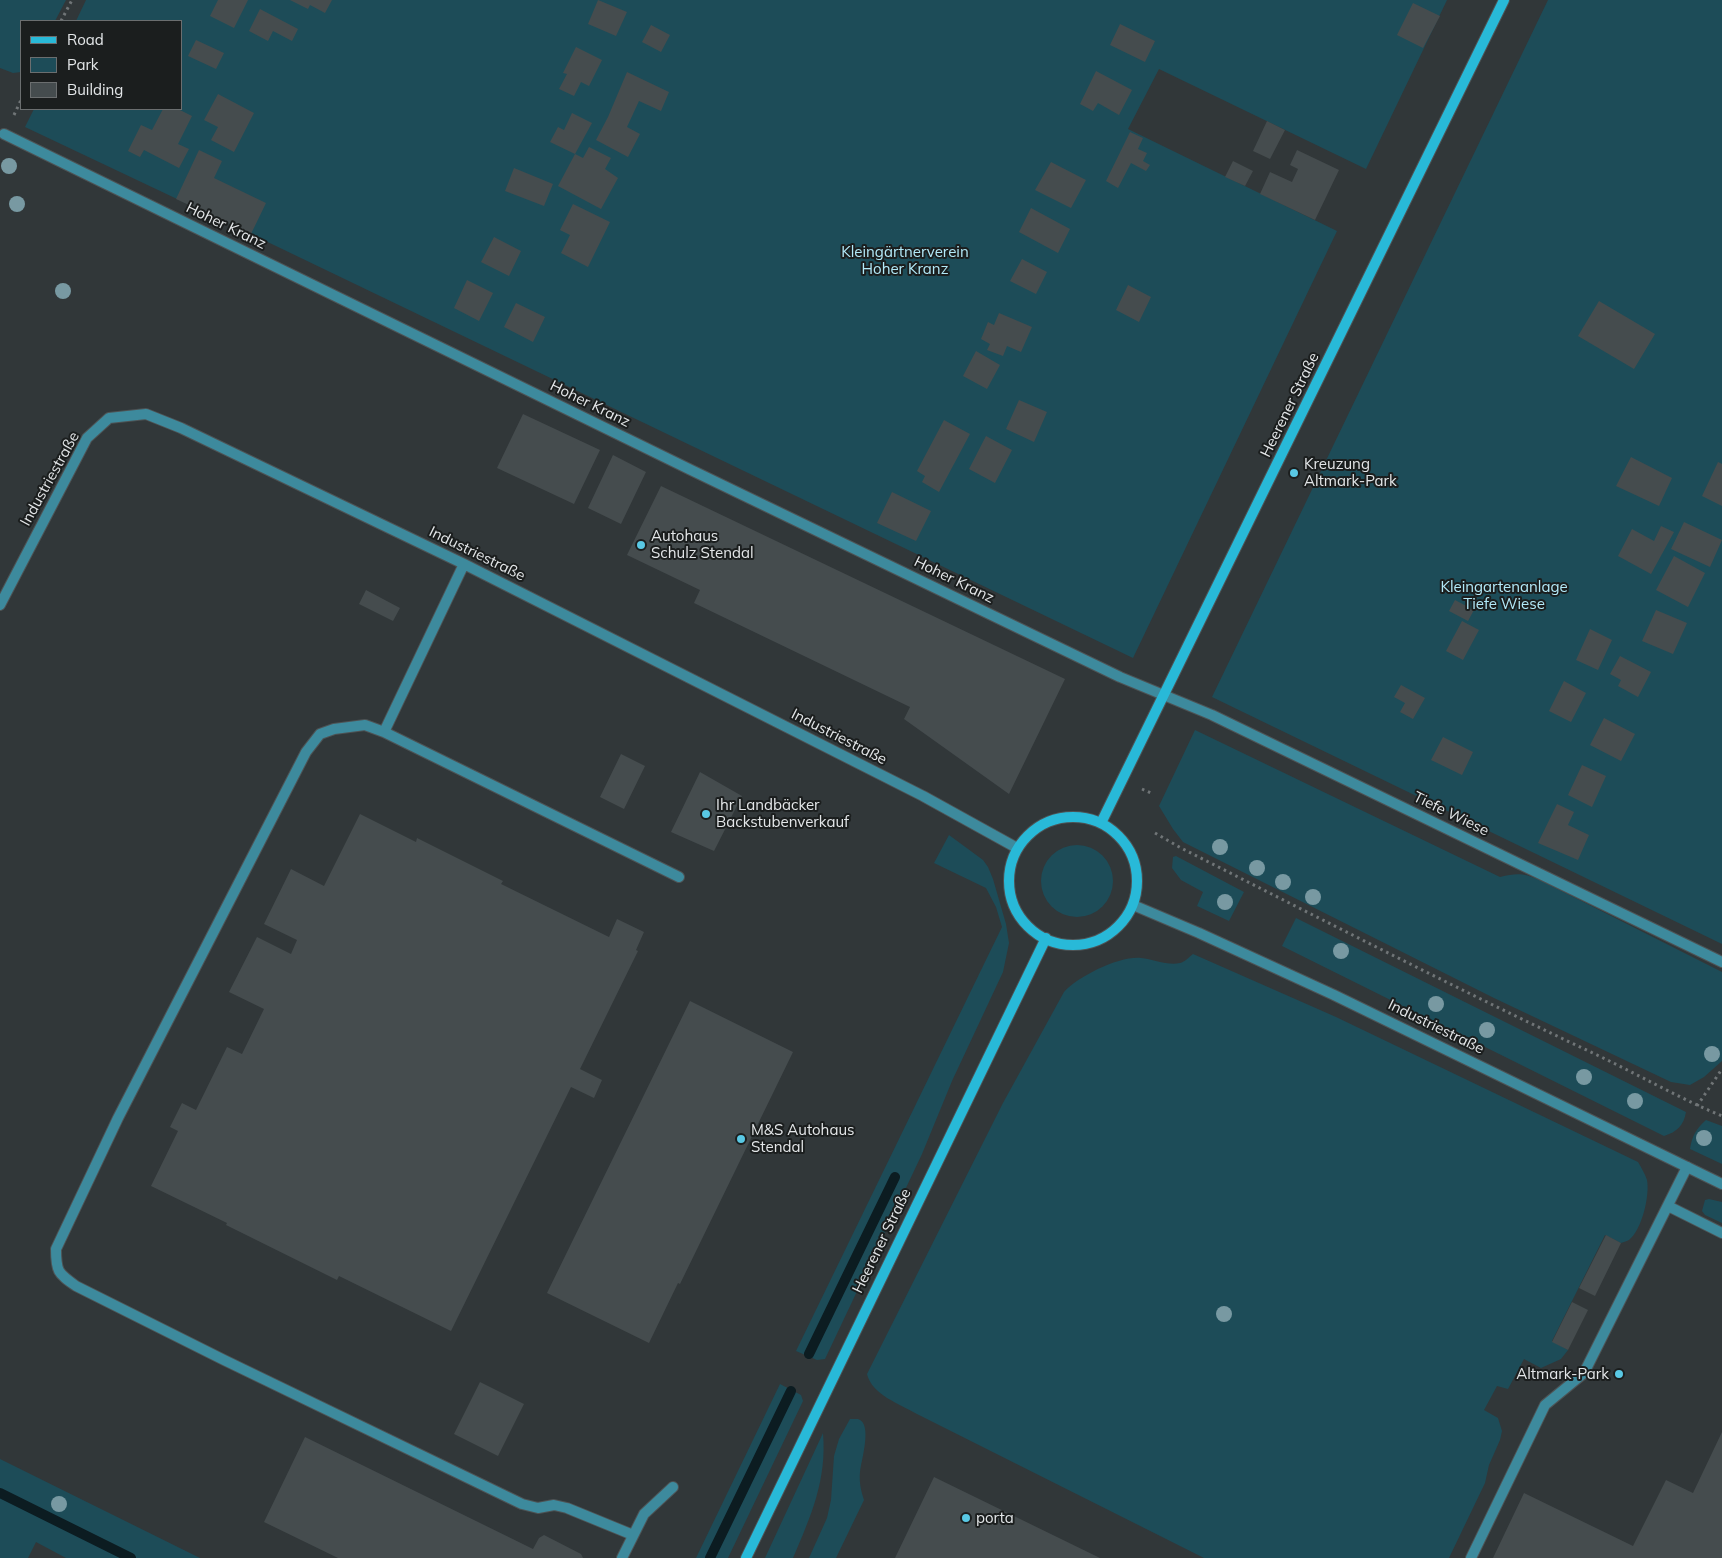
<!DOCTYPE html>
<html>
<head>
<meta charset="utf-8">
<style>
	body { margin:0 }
	#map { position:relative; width:1722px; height:1558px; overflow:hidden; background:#313739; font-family:Mulish,sans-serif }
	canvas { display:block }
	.legend { position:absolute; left:20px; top:20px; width:162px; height:90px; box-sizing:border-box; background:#1b1e1e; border:1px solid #6b6e6f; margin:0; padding:6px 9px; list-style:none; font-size:15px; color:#e3e6e8 }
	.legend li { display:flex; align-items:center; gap:10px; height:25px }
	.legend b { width:25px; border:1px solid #6b6e6f }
</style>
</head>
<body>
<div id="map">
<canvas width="1722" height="1558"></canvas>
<ul class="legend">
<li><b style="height:6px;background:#28b9d8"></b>Road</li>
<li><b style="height:14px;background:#1d4c58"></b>Park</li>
<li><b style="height:14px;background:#454c4e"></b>Building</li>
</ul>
</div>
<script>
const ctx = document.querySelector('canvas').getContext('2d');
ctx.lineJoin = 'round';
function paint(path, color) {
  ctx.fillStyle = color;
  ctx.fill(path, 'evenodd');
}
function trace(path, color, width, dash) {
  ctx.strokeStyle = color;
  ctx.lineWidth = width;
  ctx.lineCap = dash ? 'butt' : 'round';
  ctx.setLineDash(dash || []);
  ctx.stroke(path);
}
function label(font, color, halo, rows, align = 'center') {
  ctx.font = font + ' Mulish,sans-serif';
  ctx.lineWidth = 4;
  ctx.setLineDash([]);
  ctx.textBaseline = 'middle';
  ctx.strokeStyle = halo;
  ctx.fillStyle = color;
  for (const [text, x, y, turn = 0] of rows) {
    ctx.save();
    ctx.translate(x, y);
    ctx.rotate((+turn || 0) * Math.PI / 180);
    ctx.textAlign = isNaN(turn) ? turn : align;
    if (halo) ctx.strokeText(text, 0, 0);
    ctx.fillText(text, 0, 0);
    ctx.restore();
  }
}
const green = new Path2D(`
	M0,0H66L55,21H21V72L13,73L0,68Z
	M86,0H1447L1366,169L1159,69L1128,129L1337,231L1133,658L251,234L25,127L34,109H181V21H76Z
	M1548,0H1722V944L1212,697Z
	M1195,730L1500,877C1517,873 1523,873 1540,880L1722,972V1061L1704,1077L1690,1085L1671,1082L1494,998L1183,842L1173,829L1159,806Z
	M949,835L983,860L988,867L993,879L1006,924L1009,943L1003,972L952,1081L922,1154L825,1359L817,1360L796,1351L1002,927L996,907L986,888L934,863Z
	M1041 881a36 36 0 1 1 72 0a36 36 0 1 1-72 0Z
	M1176,856L1244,892L1229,921L1197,906L1203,892L1181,880L1172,868L1173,857Z
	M1296,918L1686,1112C1684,1125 1677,1132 1664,1136L1282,946Z
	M1193,954L1336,1017L1638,1162C1641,1167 1645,1174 1647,1180C1650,1195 1642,1230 1629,1240C1627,1241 1624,1242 1621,1243L1605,1235L1552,1341L1568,1350L1561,1359L1541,1368L1524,1359L1508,1389L1497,1386L1484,1410L1498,1418L1502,1431L1500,1440L1489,1465L1485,1483L1449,1558H1204L917,1414C900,1404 872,1395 867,1374L1003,1103L1064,992C1079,976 1119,956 1141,958C1153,959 1168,966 1180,963C1185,962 1189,957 1193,954Z
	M1706,1120L1722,1126V1164L1690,1149C1692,1136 1696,1129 1706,1120Z
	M1709,1199L1722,1202V1223L1705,1215L1702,1211L1705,1200Z
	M780,1384L801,1395L803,1401L728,1558H696Z
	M850,1419C852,1419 855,1419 858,1419C873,1423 861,1461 860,1472C859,1482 861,1491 864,1500L836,1558H809L827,1518L831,1500L834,1456L839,1439Z
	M823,1433C827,1480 811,1516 793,1558H765Z
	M0,1459L200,1558H66L36,1542L28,1558H0Z`);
const stream = new Path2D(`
	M809,1354L895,1177
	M0,1493L131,1558
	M710,1558L791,1391`);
const building = new Path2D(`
	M218,0H248L234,28L210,16Z
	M290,0H332L325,13L310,5L308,9Z
	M598,0L627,12L616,36L588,24Z
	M1413,3L1440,16L1423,48L1397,35Z
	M260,9L298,29L292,41L273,31L268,41L249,31Z
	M1120,24L1155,41L1145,62L1110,45Z
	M651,25L670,35L661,52L642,42Z
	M196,40L224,53L216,69L188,56Z
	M576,47L602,60L589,86L581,82L574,96L559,89L567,74L563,73Z
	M1096,71L1132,90L1119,115L1098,103L1093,111L1080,104Z
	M627,72L669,92L661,111L639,101L627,127L640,134L628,157L596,140L608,117Z
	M218,94L254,113L234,152L211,140L218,127L204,120Z
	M163,109H178L192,116L178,144L189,149L179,168L144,150L140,157L128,151L141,125L152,130Z
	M572,113L592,123L575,154L583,158L589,147L611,158L605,169L618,178L601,209L558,186L575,154L550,142L558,127L564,130Z
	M1267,121L1285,130L1270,159L1253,151Z
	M1130,132L1143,138L1138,149L1147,153L1143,161L1150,165L1146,171L1131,163L1118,188L1106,181Z
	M199,150L222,161L214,178L266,203L251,234L176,199Z
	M1297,150L1339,170L1315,220L1260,194L1270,172L1292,182L1298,169L1290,165Z
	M1233,161L1253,171L1245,186L1225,177Z
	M1051,162L1086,180L1071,208L1035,190Z
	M514,168L553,184L544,206L505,191Z
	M573,204L610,222L588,267L561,253L570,235L560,230Z
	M1031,208L1070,229L1058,253L1019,232Z
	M494,237L521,251L509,276L481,262Z
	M1022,259L1047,272L1036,294L1010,281Z
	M467,280L493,293L479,321L454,308Z
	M1128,285L1151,297L1139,322L1116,310Z
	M1599,301L1655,334L1634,369L1578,336Z
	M516,303L545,317L533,342L504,327Z
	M999,313L1032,327L1021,352L1007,346L1003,356L987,350L990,344L981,339L988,322L994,325Z
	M976,351L1000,365L987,389L963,376Z
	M1019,400L1047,412L1034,442L1006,429Z
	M523,414L600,450L574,504L497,468Z
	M944,420L970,434L939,492L922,482L925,476L917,471Z
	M986,436L1012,450L995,483L969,469Z
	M613,455L646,472L621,524L588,508Z
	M1631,457L1672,478L1659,506L1616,486Z
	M1718,462L1722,464V506L1702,496Z
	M661,486L1065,679L1009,794L904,719L910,707L694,603L700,590L627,555Z
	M892,492L931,511L916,541L877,523Z
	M1684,522L1722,540L1710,567L1671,549Z
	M1661,526L1674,532L1651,574L1618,556L1632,529L1654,541Z
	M1674,556L1705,573L1688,607L1656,590Z
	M366,590L400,608L393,621L359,604Z
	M1455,600L1474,610L1468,621L1449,611Z
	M1656,610L1687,623L1673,654L1642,641Z
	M1462,621L1479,630L1463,660L1446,651Z
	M1590,629L1612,640L1598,670L1576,660Z
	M1620,656L1651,672L1638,697L1618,686L1621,680L1610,674Z
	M1564,681L1586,693L1571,722L1549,711Z
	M1401,685L1425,698L1413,719L1400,712L1405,703L1394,697Z
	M1604,718L1635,734L1621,761L1590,745Z
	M1443,737L1473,752L1462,775L1431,760Z
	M621,754L645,766L624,809L600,797Z
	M1582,765L1606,776L1592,807L1568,795Z
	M700,772L742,796L714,851L671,832Z
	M1557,804L1574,812L1568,825L1589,835L1578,860L1538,843Z
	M360,814L416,842L417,838L503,881L501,884L609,937L617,919L644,932L636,950L638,951L580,1069L602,1080L594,1098L571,1087L451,1331L339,1276L337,1280L226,1225L227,1223L151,1186L178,1131L170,1127L182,1103L196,1110L227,1047L242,1054L264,1009L229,992L257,937L291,954L297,940L264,924L291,869L324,886Z
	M690,1001L793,1052L680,1284L678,1283L649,1343L547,1293Z
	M1606,1235L1621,1243L1595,1296L1579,1288Z
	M1572,1302L1588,1310L1568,1350L1552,1342Z
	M480,1382L524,1404L498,1456L454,1434Z
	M1722,1432V1558H1493L1524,1493L1633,1546L1666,1480L1693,1493Z
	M305,1437L533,1549L539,1538L544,1535L581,1554L583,1558H338L264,1522Z
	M934,1477L1100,1558H895Z`);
const path = new Path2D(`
	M61,21L72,0
	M14,115L21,100
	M1142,789L1153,794
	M1155,833L1181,848C1319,918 1457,989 1597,1055C1639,1075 1679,1098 1722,1116
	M1697,1106L1722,1069`);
const lane = new Path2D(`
	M4,134L689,469L1120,677L1212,715L1722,962
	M464,564L384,732L679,877
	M0,605L87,438L109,418L146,414L181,428L464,564L923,796L1017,848
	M384,732L365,725L334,729L320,734L306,752L118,1118L56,1249C56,1272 58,1273 76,1286L224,1360L522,1504L538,1508L554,1505L567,1508L633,1535
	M1668,1206L1722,1233
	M622,1558L644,1514L673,1487
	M1471,1558L1545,1405L1584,1373L1687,1167`);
const street = new Path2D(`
	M1133,905L1199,933L1334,995L1722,1184`);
const secondary = new Path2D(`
	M1009 881a64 64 0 1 1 128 0a64 64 0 1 1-128 0Z
	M1101,823L1504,0
	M746,1558L1046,938`);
const trees = [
	[9,166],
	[17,204],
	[63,291],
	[1220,847],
	[1257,868],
	[1283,882],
	[1313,897],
	[1225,902],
	[1341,951],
	[1436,1004],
	[1487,1030],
	[1712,1054],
	[1584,1077],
	[1635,1101],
	[1704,1138],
	[1224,1314],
	[59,1504]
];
const markers = [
	[1294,473,5,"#59c8e4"],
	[641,545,5,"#59c8e4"],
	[706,814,5,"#59c8e4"],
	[741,1139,5,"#59c8e4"],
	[1619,1374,5,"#59c8e4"],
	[966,1518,5,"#59c8e4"]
];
const streetNames = [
	["Hoher Kranz",226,226,26],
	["Hoher Kranz",590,404,26],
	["Heerener Straße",1290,405,-64],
	["Industriestraße",50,479,-61],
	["Industriestraße",477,554,26],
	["Hoher Kranz",954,580,26],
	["Industriestraße",839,737,27],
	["Tiefe Wiese",1451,814,26],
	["Industriestraße",1436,1027,26],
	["Heerener Straße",882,1241,-64]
];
const parkNames = [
	["Kleingärtnerverein",905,252],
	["Hoher Kranz",905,269],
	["Kleingartenanlage",1504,587],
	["Tiefe Wiese",1504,604]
];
const poiNames = [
	["Kreuzung",1304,464],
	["Altmark-Park",1304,481],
	["Autohaus",651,536],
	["Schulz Stendal",651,553],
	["Ihr Landbäcker",716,805],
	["Backstubenverkauf",716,822],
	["M&S Autohaus",751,1130],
	["Stendal",751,1147],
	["Altmark-Park",1609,1374,"right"],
	["porta",976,1518]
];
paint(green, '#1d4c58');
trace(stream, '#0c1c21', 10);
paint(building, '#454c4e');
trace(lane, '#4d5355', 12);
trace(street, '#4d5355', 12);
trace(secondary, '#4d5355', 12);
trace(path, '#707577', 3, [2.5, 4]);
trace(lane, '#3d8a9d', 10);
trace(street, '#3d8a9d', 10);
trace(secondary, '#28b9d8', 10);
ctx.fillStyle = '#7899a2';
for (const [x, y] of trees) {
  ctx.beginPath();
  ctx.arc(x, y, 8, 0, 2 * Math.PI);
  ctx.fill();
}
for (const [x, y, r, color] of markers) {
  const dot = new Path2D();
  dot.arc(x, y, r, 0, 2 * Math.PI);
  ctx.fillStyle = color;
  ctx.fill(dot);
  trace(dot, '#1b1e1e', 2);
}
label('15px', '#e3e6e8', '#1b1e1e', streetNames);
label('15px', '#b2e9f8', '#1b1e1e', parkNames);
label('15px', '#e3e6e8', '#1b1e1e', poiNames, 'left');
</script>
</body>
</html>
